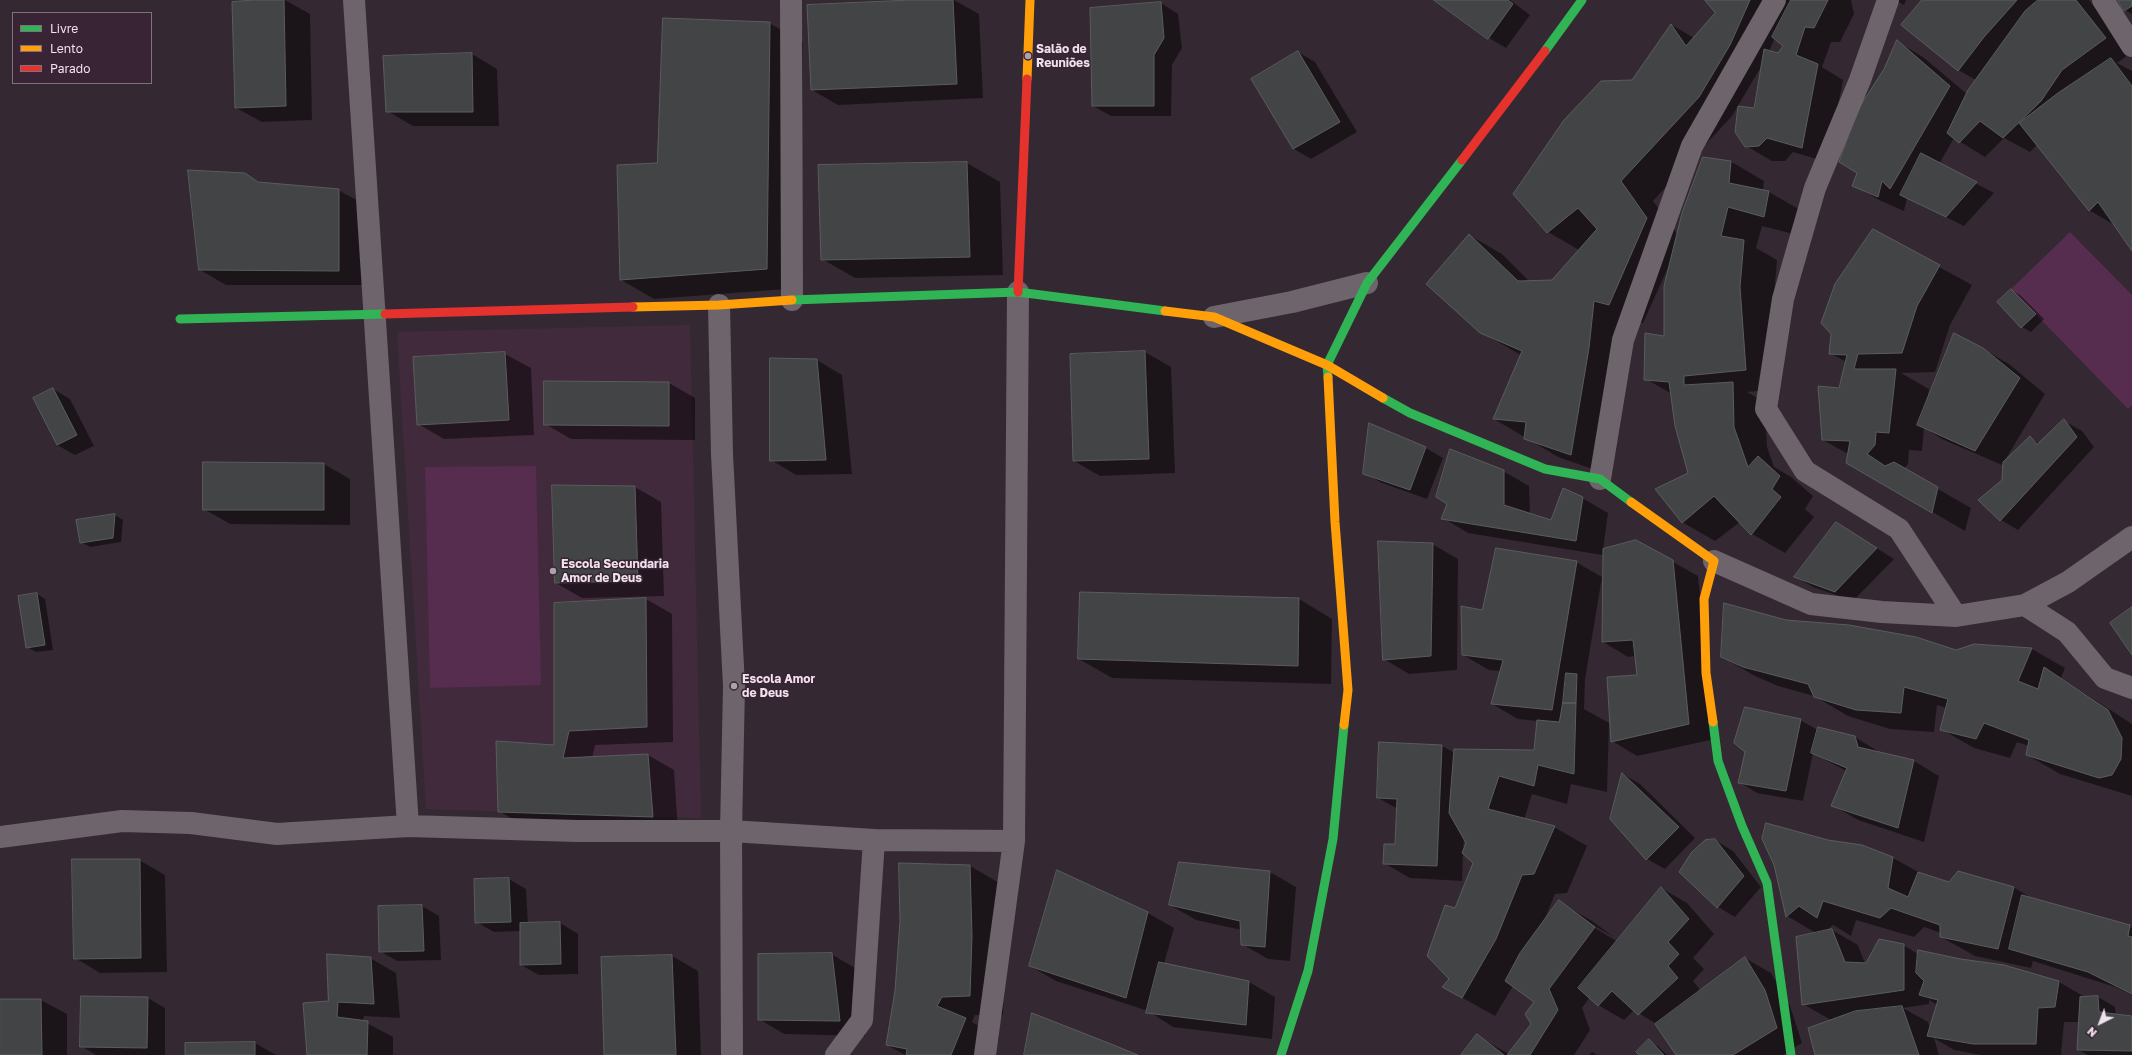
<!DOCTYPE html>
<html>
<head>
<meta charset="utf-8">
<style>
	body { margin:0 }
	#map { position:relative; width:2132px; height:1055px; overflow:hidden; background:#342932; font-family:"Golos Text",sans-serif }
	canvas { display:block }
	.legend { position:absolute; left:12px; top:12px; width:140px; height:72px; box-sizing:border-box; background:#392435; border:1px solid #82707e; margin:0; padding:5px 7px; list-style:none; font-size:12px; color:#f0e2ec }
	.legend li { display:flex; align-items:center; gap:8px; height:20px }
	.legend b { width:20px; border:1px solid #82707e }
	.north { position:absolute; left:2080px; top:1003px; width:40px; height:40px; -webkit-text-stroke:3px #392435; paint-order:stroke; rotate:222deg; font-size:11px; font-weight:700; line-height:16px; text-align:center; color:#f0e2ec }
	.north::after { content:''; display:block; margin:auto; width:14px; height:18px; background:#f0e2ec; clip-path:polygon(50% 0,100% 100%,50% 72%,0 100%) }
</style>
</head>
<body>
<div id="map">
<canvas width="2132" height="1055"></canvas>
<ul class="legend">
<li><b style="height:5px;background:#30b455"></b>Livre</li>
<li><b style="height:5px;background:#ff9f0a"></b>Lento</li>
<li><b style="height:5px;background:#e5322d"></b>Parado</li>
</ul>
<div class="north">N</div>
</div>
<script>
const ctx = document.querySelector('canvas').getContext('2d');
ctx.lineJoin = 'round';
function paint(path, color) {
  ctx.fillStyle = color;
  ctx.fill(path, 'evenodd');
}
function trace(path, color, width, dash) {
  ctx.strokeStyle = color;
  ctx.lineWidth = width;
  ctx.lineCap = dash ? 'butt' : 'round';
  ctx.setLineDash(dash || []);
  ctx.stroke(path);
}
function label(font, color, halo, rows, align = 'center') {
  ctx.font = font + ' "Golos Text",sans-serif';
  ctx.lineWidth = 3;
  ctx.setLineDash([]);
  ctx.textBaseline = 'middle';
  ctx.strokeStyle = halo;
  ctx.fillStyle = color;
  for (const [text, x, y, turn = 0] of rows) {
    ctx.save();
    ctx.translate(x, y);
    ctx.rotate((+turn || 0) * Math.PI / 180);
    ctx.textAlign = isNaN(turn) ? turn : align;
    if (halo) ctx.strokeText(text, 0, 0);
    ctx.fillText(text, 0, 0);
    ctx.restore();
  }
}
const built = new Path2D(`
	M690,325L701,818L426,809L397,332Z`);
const green = new Path2D(`
	M2070,232L2132,295V405L2128,409L2011,289Z
	M536,466L541,685L430,688L425,467Z`);
const shadow = new Path2D(`
	M270,0H285L310,14L312,120L262,122L236,108Z
	M934,0H954L979,14L983,98L838,105L812,90Z
	M1436,0H1510L1530,15L1506,48L1489,38Z
	M1707,0H1851L1854,14L1840,42H1831L1822,67L1843,80L1827,162L1793,152L1785,161H1772L1746,146L1761,67L1732,116L1653,201L1678,235L1730,161L1764,181L1763,191L1769,192L1802,211L1797,235L1762,226L1756,248L1777,260L1773,307L1779,389L1747,392L1765,402L1767,447L1774,467L1791,477L1813,496L1805,509L1814,517L1785,553L1752,534L1740,522L1715,541L1682,522L1689,473L1672,394L1646,379L1665,337L1672,259L1643,323L1627,319L1604,473L1558,457L1494,419L1521,355L1480,332L1469,235L1502,254L1530,282L1552,281L1579,250L1548,232L1514,194L1633,81L1672,25L1694,38L1717,13ZM1775,38L1785,46L1778,55L1769,51Z
	M1894,0H1906L1904,5Z
	M1923,0H2089L2131,53L2117,63L2132,71V248L2116,226L2089,210L2038,144L2030,152L2004,138L1985,157L1954,138L1939,164L1994,193L1964,226L1907,198L1904,211L1879,200L1853,185L1858,173L1885,70L1898,42L1923,57L1967,94L1976,80L1958,70Z
	M2120,0H2132V14L2125,10Z
	M1161,3L1178,14L1182,48L1172,65L1171,116H1111L1093,106Z
	M769,23L803,42L800,288L654,299L621,280L658,164Z
	M1298,52L1315,62L1357,132L1311,159L1294,149L1253,79Z
	M472,54L497,69L499,126H413L387,111Z
	M967,163L1000,182L1003,275L855,278L822,259Z
	M245,174L261,183L338,190L364,204L365,285H226L200,270Z
	M1874,231L1972,285L1950,325L1935,372L1901,373L1929,389L1927,401L1983,349L2009,364L2045,394L2002,465L1944,440L1924,428L1922,451L1909,450L1908,464L1903,469L1971,508L1965,531L1847,462L1848,454L1823,440L1846,362L1830,353Z
	M2011,290L2020,295L2044,319L2031,332L2022,327L1998,302Z
	M1145,352L1171,367L1175,473L1100,476L1074,461L1071,355Z
	M505,354L531,368L534,435L444,439L418,424Z
	M817,360L842,375L852,474L796,475L771,460Z
	M669,383L695,398V440L571,439L545,424Z
	M53,389L70,399L94,446L75,455L57,445Z
	M2064,421L2082,431L2094,447L2018,530L2001,520L2030,438L2039,443Z
	M1370,424L1426,448L1443,458L1427,499L1382,483L1364,473Z
	M324,464L350,479V525L230,524L204,509Z
	M1503,471L1529,486L1530,514L1552,521L1582,498L1608,513L1603,550L1636,541L1698,576L1715,739L1637,756L1612,741L1638,676L1636,656L1628,657L1603,642L1604,551L1602,555L1468,533L1443,518Z
	M635,487L661,502L664,596L582,598L556,583Z
	M115,515L123,520L121,542L90,547L81,542Z
	M1837,523L1894,559L1853,601L1813,587L1796,577Z
	M1432,544L1458,559L1457,670L1409,674L1384,659Z
	M1576,562L1602,577L1585,679L1584,709L1609,723L1607,792L1571,784L1567,804L1532,794L1524,820L1554,827L1587,846L1567,893L1555,894L1544,921L1559,902L1592,921L1614,937L1591,924L1590,925L1618,942L1661,888L1687,903L1714,934L1693,958L1704,969L1693,981L1701,991L1745,958L1771,973L1790,1006L1802,1043L1783,1055H1678L1656,1024L1634,1010L1624,1020L1598,1005L1590,997L1582,1008L1590,1030L1574,1055H1462L1477,1036L1509,1054L1532,1024L1536,1002L1513,986L1495,1016L1443,987L1450,979L1456,909L1474,863L1463,853L1462,881L1410,878L1384,863L1396,845L1398,809L1378,798L1442,746L1455,753L1535,751L1538,721L1518,719L1492,704L1501,671L1489,670L1463,655L1482,611ZM1464,837L1467,843L1463,852Z
	M37,594L45,599L53,650L36,652L27,647Z
	M646,599L672,614L673,742L595,745L592,758L648,755L674,770L678,831L524,826L499,811L555,746V604Z
	M1299,599L1332,619L1331,684L1112,678L1079,659Z
	M1786,621L1956,651L1974,645L2032,649L2065,668L2061,678L2132,724V796L2060,774L2027,755L2029,746L2017,742L2010,758L1974,748L1941,729L1946,708L1937,705L1934,732L1890,729L1848,716L1814,696L1778,686L1755,676L1722,657Z
	M1800,720L1818,730L1855,737L1881,753L1914,761L1939,776L1924,842L1858,820L1832,805L1846,771L1813,753L1803,801L1757,793L1739,782Z
	M1623,774L1640,784L1695,838L1665,869L1647,859L1611,818Z
	M1715,840L1733,851L1761,887L1735,917L1718,907L1680,872Z
	M1828,841L1861,846L1893,858L1922,874L1950,884L2013,887L2035,900L2132,928V995L2115,987L2033,961L2031,968L1975,956L1941,937V933L1924,927L1914,937L1856,920L1851,936L1833,925L1825,932L1832,930L1858,945L1865,964L1903,945L1918,954L2059,982L2085,997H2098L2115,1007L2116,1015L2132,1017V1055H2088L2078,1050L2080,1022H2064L2061,1055H1981L1954,1050L1934,1038L1939,1055H1816L1831,1020L1803,1004L1816,933L1787,916L1775,864ZM1929,1000L1938,1005L1930,1029L1928,1022L1903,1008L1929,1004Z
	M139,860L165,875L167,972L100,973L75,958Z
	M970,866L1003,885L1005,956L1003,1015H975L972,1022L999,1038L992,1055H905L887,1045L896,991Z
	M1057,871L1148,913L1174,928L1164,964L1249,982L1275,997L1272,1039L1173,1027L1148,1011L1056,981L1030,966Z
	M1270,872L1296,887L1290,961L1268,959L1242,944V930L1196,920L1170,905Z
	M509,879L526,889L528,924L560,923L578,934V974L539,975L521,965V931L494,932L476,922Z
	M422,906L439,916L441,960L397,961L380,951Z
	M831,954L857,969L865,1036L784,1034L759,1019Z
	M672,956L698,971L701,1055H605Z
	M370,958L396,973L400,1018L364,1016L363,1021L393,1037V1055H308L329,1002Z
	M148,998L165,1008V1055H96L81,1046Z
	M0,1000H41L67,1014V1055H0Z
	M1649,1041L1658,1046L1667,1055H1641Z
	M255,1043L276,1055H186Z
	M1592,1052L1597,1055H1589Z`);
const building = new Path2D(`
	M255,0H284L286,106L235,108L232,2Z
	M911,0H953L957,84L811,90L807,5Z
	M1434,0H1508L1513,4L1488,39Z
	M1705,0H1750L1730,45L1699,97L1621,181L1647,218L1609,305L1594,301L1589,348L1571,455L1524,439L1526,422L1493,419L1522,351L1480,333L1426,284L1469,234L1518,281L1552,280L1597,229L1578,208L1547,233L1513,194L1564,120L1601,81L1632,80L1671,24L1686,46L1715,13Z
	M1791,0H1828L1814,28L1805,27L1796,55L1818,64L1802,148L1767,138L1759,146L1745,147L1735,132L1738,106L1754,108L1764,49L1778,53L1783,46L1772,37Z
	M1922,0H2017L1984,37L1958,71L1901,25Z
	M2038,0H2076L2106,38L2062,70L2041,101L2003,138L1980,121L1959,143L1947,133L1968,90L2025,11Z
	M2118,0H2132V6L2124,11Z
	M1161,2L1164,38L1154,55V106H1092L1090,8Z
	M663,18L770,22L767,269L620,280L617,165L657,163Z
	M1897,40L1950,86L1890,189L1882,181L1878,197L1852,186L1857,173L1839,162L1857,111L1884,69Z
	M1298,51L1340,122L1293,149L1251,79Z
	M472,53L473,112H386L383,56Z
	M2111,58L2132,86V251L2098,202L2089,211L2019,123L2058,93Z
	M1921,153L1977,182L1946,217L1900,195Z
	M1703,157L1731,161L1729,183L1769,191L1764,217L1728,207L1721,236L1744,240L1740,287L1746,370L1684,376V385L1733,382L1734,427L1748,467L1758,456L1780,476L1772,489L1781,497L1751,535L1714,496L1682,523L1655,489L1688,473L1675,426L1669,382L1644,380L1645,333L1664,336V286L1682,213Z
	M967,162L970,257L821,260L818,165Z
	M188,170L245,173L258,182L339,189V271L199,270Z
	M1873,229L1940,265L1917,306L1902,353L1858,354L1854,369H1896L1889,433L1876,432L1875,445L1867,454L1885,466L1894,462L1938,487L1932,513L1846,463L1850,441L1822,440L1818,386L1839,388L1847,355L1829,354L1831,334L1821,323L1835,284Z
	M2011,289L2036,314L2021,328L1997,302Z
	M1954,333L1983,348L2020,378L1975,451L1917,425Z
	M1145,351L1149,459L1073,461L1070,354Z
	M505,352L509,420L417,425L413,357Z
	M770,358L817,359L826,460L770,461Z
	M544,381L669,382V426L544,425Z
	M53,388L77,435L57,445L33,398Z
	M2064,419L2077,437L2000,521L1978,500L2002,480L2003,462L2030,436L2037,444Z
	M1369,423L1426,447L1410,490L1363,474Z
	M1450,449L1504,470V505L1551,520L1563,488L1583,497L1576,541L1441,519L1447,504L1436,497Z
	M203,462L324,463V510H203Z
	M552,485L635,486L638,581L555,583Z
	M115,514L113,538L80,543L76,520Z
	M1836,522L1877,548L1835,592L1794,577Z
	M1636,540L1673,560L1689,724L1611,742L1607,677L1637,675L1633,640L1602,642L1603,549Z
	M1378,541L1433,543L1431,656L1383,660Z
	M1496,548L1577,561L1552,710L1491,704L1503,660L1462,655L1461,606L1482,610Z
	M1080,592L1299,598L1298,666L1078,659Z
	M37,593L45,645L26,648L18,596Z
	M646,598L647,727L569,731L563,758L648,754L653,817L498,812L496,741L554,745V603Z
	M1724,603L1786,620L1849,625L1916,637L1956,650L1974,644L2032,648L2018,681L2038,689L2044,667L2108,710L2122,738L2121,759L2112,775L2099,778L2026,755L2029,740L1984,723L1976,739L1940,730L1948,699L1904,687L1901,713L1856,710L1814,697L1808,684L1743,667L1721,657Z
	M2132,607V655L2110,623Z
	M1566,673L1577,674L1576,703H1563Z
	M1563,703H1576L1574,774L1538,765L1534,786L1499,776L1488,809L1555,826L1534,874L1522,875L1496,939L1462,998L1442,987L1449,979L1427,956L1445,905L1455,908L1473,863L1462,853L1466,843L1449,813L1454,749L1534,750L1537,720L1559,722Z
	M1745,707L1801,719L1786,791L1738,783L1745,752L1734,743Z
	M1818,727L1855,736L1858,747L1914,760L1898,828L1831,806L1847,768L1811,753Z
	M1379,742L1442,745L1437,866L1383,864L1384,844H1395L1397,799L1377,798Z
	M1622,773L1679,827L1646,860L1610,819Z
	M1766,823L1828,840L1862,845L1893,857L1888,888L1908,897L1918,872L1949,882L1958,871L2014,887L1998,949L1940,937V925L1891,908L1880,918L1823,901L1817,918L1799,906L1786,917L1774,865L1762,839Z
	M1715,839L1744,876L1717,908L1679,872L1691,853L1705,840Z
	M72,859H140L141,958L74,959Z
	M1179,862L1270,871L1265,947L1241,945L1240,921L1169,905Z
	M899,863L970,865L972,936L970,996L942,997L937,1006L966,1018L951,1055H906L907,1049L886,1045L895,991L900,921Z
	M1057,870L1148,912L1126,998L1029,966Z
	M509,878L511,922L475,923L474,879Z
	M1661,887L1689,919L1668,942L1679,954L1668,966L1678,978L1638,1015L1612,991L1598,1006L1578,988Z
	M2022,895L2130,925L2128,936L2132,937V994L2088,972L2009,949Z
	M1559,900L1595,927L1549,989L1558,1010L1530,1055H1507L1531,1024L1525,1014L1534,1002L1505,981L1520,953Z
	M422,905L424,951L379,952L378,906Z
	M560,922L561,964L520,965V923Z
	M1832,929L1845,962L1866,963L1879,939L1904,944V990L1802,1005L1796,937Z
	M1918,950L1961,959L2004,965L2059,981L2055,1007L2038,1008L2036,1044H1973L1927,1036L1938,1000L1919,995L1924,981L1916,973Z
	M832,953L840,1021L758,1020V954Z
	M327,954L371,957L374,1004L338,1002L337,1017L368,1021L367,1055H307L303,1003L328,1001Z
	M672,955L676,1055H604L601,957Z
	M1745,957L1765,990L1777,1028L1733,1055H1676L1655,1024Z
	M1159,962L1249,981L1246,1025L1146,1013Z
	M81,996L148,997L147,1048L80,1047Z
	M2098,996L2099,1012L2132,1016V1051L2077,1050L2080,997Z
	M0,999H41L42,1055H0Z
	M1902,1006L1919,1055H1815L1808,1028L1855,1011Z
	M1032,1013L1111,1044L1138,1055H1024Z
	M1477,1034L1504,1055H1461Z
	M1649,1039L1664,1055H1639L1636,1052Z
	M255,1042V1055H185V1043Z`);
const street = new Path2D(`
	M354,0L408,826
	M791,0L792,300
	M1888,0L1860,80L1815,188L1783,299L1766,409L1805,471L1899,529L1956,616
	M2103,0L2132,46
	M719,305L722,454L734,686L731,831L732,1055
	M1214,317L1292,302L1367,283
	M1600,479L1623,340L1692,146L1775,0
	M1714,561L1811,604L1882,612L1956,616L2025,605L2068,582L2132,537
	M2025,605L2067,632L2105,678L2132,688
	M0,837L122,821L191,823L277,834L408,826L577,831H731L874,840L1014,841
	M836,1055L862,1020L874,840
	M985,1055L1014,841L1018,292`);
const fast = new Path2D(`
	M1545,51L1582,0
	M792,300L1018,292L1165,311
	M180,319L385,314
	M1328,377L1327,365L1367,283L1462,160
	M1383,398L1410,413L1545,469L1600,479L1631,502
	M1713,722L1718,761L1742,826L1767,883L1791,1055
	M1281,1055L1308,971L1333,839L1344,725`);
const slow = new Path2D(`
	M1027,79L1030,0
	M633,307L719,305L792,300
	M1165,311L1214,317L1327,365L1383,398
	M1328,377L1335,522L1348,690L1344,725
	M1631,502L1714,561L1704,599L1706,673L1713,722`);
const jam = new Path2D(`
	M1462,160L1545,51
	M1018,292L1027,79
	M385,314L633,307`);
const markers = [
	[1028,56,4,"#aea1ab"],
	[553,571,4,"#aea1ab"],
	[734,686,4,"#aea1ab"]
];
const poiNames = [
	["Salão de",1036,49],
	["Reuniões",1036,63],
	["Escola Secundaria",561,564],
	["Amor de Deus",561,578],
	["Escola Amor",742,679],
	["de Deus",742,693]
];
paint(built, '#422a3d');
paint(green, '#562c4f');
paint(shadow, '#0007');
paint(building, '#424446');
trace(building, '#5a5c5e', 1);
trace(street, '#6e646c', 22);
trace(fast, '#30b455', 9);
trace(slow, '#ff9f0a', 9);
trace(jam, '#e5322d', 9);
for (const [x, y, r, color] of markers) {
  const dot = new Path2D();
  dot.arc(x, y, r, 0, 2 * Math.PI);
  ctx.fillStyle = color;
  ctx.fill(dot);
  trace(dot, '#392435', 1.5);
}
label('bold 12px', '#f0e2ec', '#392435', poiNames, 'left');
</script>
</body>
</html>
